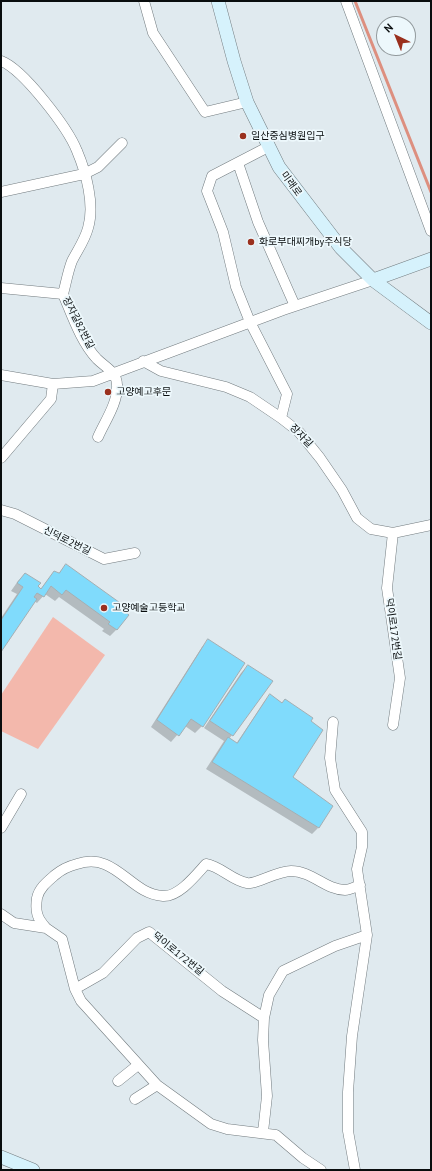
<!DOCTYPE html>
<html>
<head>
<meta charset="utf-8">
<style>
	body { margin:0 }
	#map { position:relative; width:432px; height:1171px; overflow:hidden; background:#e0eaef; font-family:"PT Sans",sans-serif }
	canvas { display:block }
	.frame { position:absolute; inset:0; border:2px solid #090d0e; pointer-events:none }
	.north { position:absolute; left:376px; top:16px; width:40px; height:40px; box-sizing:border-box; background:#edf8fc; border:1px solid #929a9d; border-radius:50%; rotate:317deg; font-size:11px; font-weight:700; line-height:16px; text-align:center; color:#090d0e }
	.north::after { content:''; display:block; margin:auto; width:14px; height:18px; background:#9a301e; clip-path:polygon(50% 0,100% 100%,50% 72%,0 100%) }
</style>
</head>
<body>
<div id="map">
<canvas width="432" height="1171"></canvas>
<div class="frame"></div>
<div class="north">N</div>
</div>
<script>
const ctx = document.querySelector('canvas').getContext('2d');
ctx.lineJoin = 'round';
function paint(path, color) {
  ctx.fillStyle = color;
  ctx.fill(path, 'evenodd');
}
function trace(path, color, width, dash) {
  ctx.strokeStyle = color;
  ctx.lineWidth = width;
  ctx.lineCap = dash ? 'butt' : 'round';
  ctx.setLineDash(dash || []);
  ctx.stroke(path);
}
function label(font, color, halo, rows, align = 'center') {
  ctx.font = font + ' "PT Sans","Noto Sans KR",sans-serif';
  ctx.lineWidth = 3.5;
  ctx.setLineDash([]);
  ctx.textBaseline = 'middle';
  ctx.strokeStyle = halo;
  ctx.fillStyle = color;
  for (const [text, x, y, turn = 0] of rows) {
    ctx.save();
    ctx.translate(x, y);
    ctx.rotate((+turn || 0) * Math.PI / 180);
    ctx.textAlign = isNaN(turn) ? turn : align;
    if (halo) ctx.strokeText(text, 0, 0);
    ctx.fillText(text, 0, 0);
    ctx.restore();
  }
}
const green = new Path2D(`
	M53,617L105,655L38,749L1,731V695Z`);
const shadow = new Path2D(`
	M66,565L127,615L116,630L110,636L102,631L104,629L59,597L55,601L45,594L37,603L34,601L1,650V618L17,594L11,591L18,581L25,574L40,590L54,572L58,574Z
	M209,640L202,726L195,733L185,726L171,742L151,727L202,647Z
	M248,666L271,682L229,739L236,744L264,702L270,695L310,721L291,778L318,828L312,834L206,769L224,741L204,728L241,673Z`);
const stream = new Path2D(`
	M355,1L431,192`);
const building = new Path2D(`
	M66,564L123,605L121,608L129,615L117,630L108,624L110,622L66,590L62,595L51,586L44,597L37,593L34,597L37,599L1,652V620L23,587L17,583L25,573L41,583L38,586L41,589L54,571L59,573Z
	M208,639L245,663L203,727L191,719L179,736L157,720Z
	M248,665L273,681L233,736L210,721Z
	M270,694L282,703L285,699L313,718L311,721L323,730L293,777L333,806L319,828L212,762L228,737L237,743Z`);
const street = new Path2D(`
	M144,1L153,33L205,112L247,102
	M346,1L431,231
	M1,61C23,69 68,128 77,151C86,172 95,205 88,228C85,240 77,251 72,261C68,271 66,283 63,294C72,315 81,342 97,359C105,367 117,372 117,385C118,403 105,421 98,437
	M268,147L212,176L207,191L223,232L236,287L250,322L287,394L281,418
	M238,163L258,222L295,306
	M1,192L84,174L98,167L122,143
	M1,288L63,294
	M143,361L161,371L226,387L250,397L281,418L299,432L320,458L342,490L357,518L371,529L393,533L431,525
	M1,375L53,384L93,381L283,310L373,280
	M1,458L51,399L53,384
	M1,510L15,514L104,559L135,553
	M393,533L387,588L400,678L393,725
	M333,722L330,758L335,790L362,832V847L357,869L367,935L352,1036L348,1092V1131L355,1170
	M1,828L21,794
	M1,914L14,923L46,928L62,939L75,989L81,1001L157,1085L211,1124L227,1129L276,1135L303,1158L321,1170
	M46,928C37,918 35,912 37,898C39,888 48,881 55,875C61,870 69,866 77,864C116,851 129,894 163,896C179,897 196,875 206,864C222,867 231,880 247,883C255,885 277,871 291,871C312,871 326,890 345,890C349,890 355,887 360,885
	M75,989L103,973L137,938L149,932L222,991L264,1018
	M118,1081L138,1065
	M135,1099L157,1085
	M263,1132L267,1096L263,1040L264,1018L269,995L283,971L335,946L367,935`);
const secondary = new Path2D(`
	M218,1L234,61L247,102L279,167L341,248L373,280L431,323
	M373,280L431,259
	M1,1157L33,1170`);
const markers = [
	[243,136,4,"#9a301e"],
	[251,242,4,"#9a301e"],
	[108,392,4,"#9a301e"],
	[104,608,4,"#9a301e"]
];
const poiNames = [
	["일산중심병원입구",251,136],
	["화로부대찌개by주식당",259,242],
	["고양예고후문",116,392],
	["고양예술고등학교",112,608]
];
const streetNames = [
	["미래로",291,184,54],
	["장자길82번길",78,323,63],
	["장자길",301,436,46],
	["신덕로2번길",67,541,26],
	["덕이로172번길",393,629,82],
	["덕이로172번길",178,954,39]
];
paint(green, '#f3b8ac');
paint(shadow, '#0003');
trace(stream, '#dd8f7f', 3);
paint(building, '#80dbfc');
trace(building, '#a4aeb2', 1);
trace(street, '#727b7f', 11);
trace(secondary, '#727b7f', 14);
trace(street, '#fff', 10);
trace(secondary, '#d6f2fc', 13);
for (const [x, y, r, color] of markers) {
  const dot = new Path2D();
  dot.arc(x, y, r, 0, 2 * Math.PI);
  ctx.fillStyle = color;
  ctx.fill(dot);
  trace(dot, '#edf8fc', 1.5);
}
label('10px', '#090d0e', '#edf8fc', poiNames, 'left');
label('10px', '#090d0e', '#edf8fc', streetNames);
</script>
</body>
</html>
